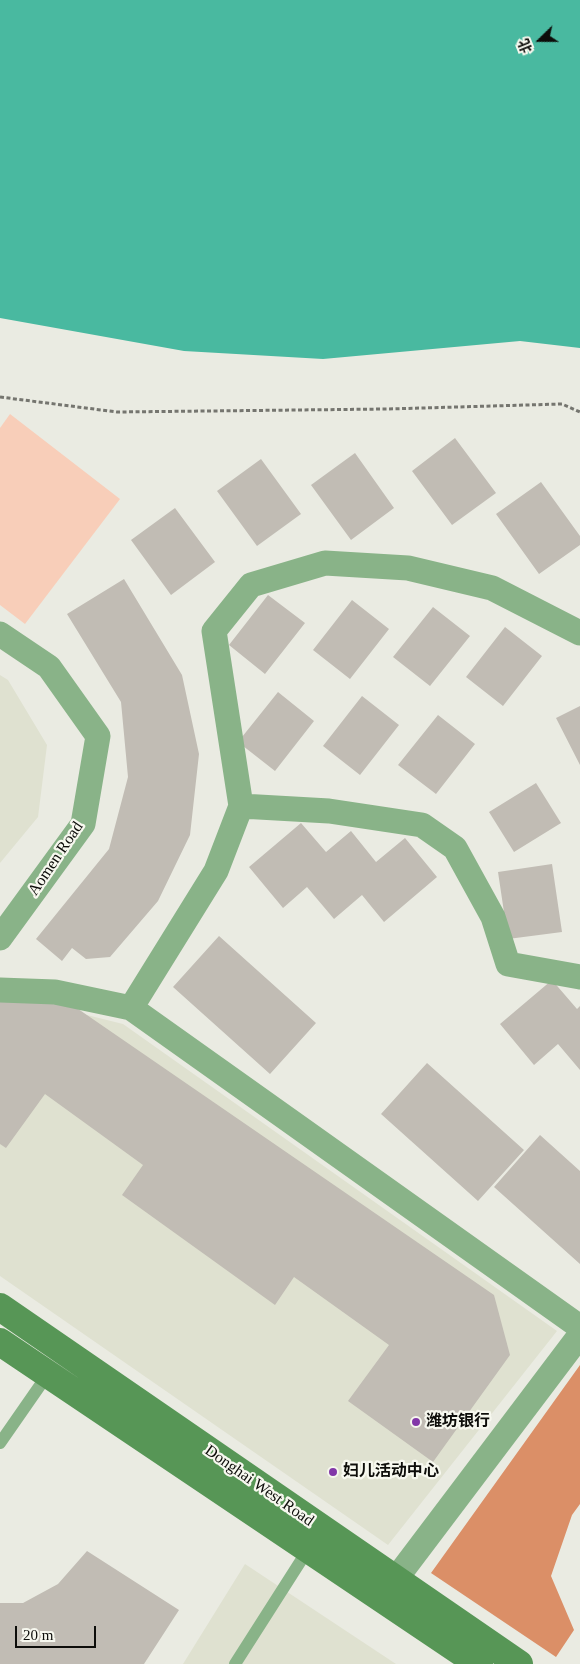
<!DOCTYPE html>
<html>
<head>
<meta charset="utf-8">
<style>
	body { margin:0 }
	#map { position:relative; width:580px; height:1664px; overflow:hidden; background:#eaebe2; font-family:"Times New Roman","Noto Sans SC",serif }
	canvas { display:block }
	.north { position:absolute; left:515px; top:15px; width:50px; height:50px; -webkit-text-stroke:4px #f7f8ef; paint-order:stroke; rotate:248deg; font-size:14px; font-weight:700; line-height:20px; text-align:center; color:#0d0d0a }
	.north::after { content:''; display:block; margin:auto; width:18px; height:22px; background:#0d0d0a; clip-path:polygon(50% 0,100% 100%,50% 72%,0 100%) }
	.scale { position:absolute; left:15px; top:1626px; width:81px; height:22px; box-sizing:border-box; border:2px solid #0d0d0a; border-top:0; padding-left:6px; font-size:15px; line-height:18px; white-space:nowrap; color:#0d0d0a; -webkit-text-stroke:4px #f7f8ef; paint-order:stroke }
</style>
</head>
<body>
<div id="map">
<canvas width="580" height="1664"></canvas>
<div class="north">北</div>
<div class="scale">20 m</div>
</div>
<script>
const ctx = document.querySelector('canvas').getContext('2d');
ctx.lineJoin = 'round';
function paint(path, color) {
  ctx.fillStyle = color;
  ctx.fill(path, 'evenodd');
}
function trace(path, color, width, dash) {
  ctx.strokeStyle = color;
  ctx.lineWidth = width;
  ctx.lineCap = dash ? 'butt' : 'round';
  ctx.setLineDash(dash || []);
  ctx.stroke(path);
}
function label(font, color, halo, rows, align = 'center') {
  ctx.font = font + ' "Times New Roman","Noto Sans SC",serif';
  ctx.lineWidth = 4.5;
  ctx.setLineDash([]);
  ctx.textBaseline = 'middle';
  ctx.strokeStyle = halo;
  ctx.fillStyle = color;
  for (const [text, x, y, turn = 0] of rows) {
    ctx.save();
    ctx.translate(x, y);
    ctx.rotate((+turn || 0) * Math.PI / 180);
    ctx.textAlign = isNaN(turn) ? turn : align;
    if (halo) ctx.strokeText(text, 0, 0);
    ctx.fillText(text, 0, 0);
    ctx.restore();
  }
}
const built = new Path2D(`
	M0,675L8,680L47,745L38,817L0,863Z
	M0,1006L63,1009L123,1024L557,1331L388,1545L0,1276Z
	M245,1564L396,1664H183Z`);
const green = new Path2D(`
	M10,414L120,499L25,624L0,605V428Z`);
const forest = new Path2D(`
	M580,1365V1504L572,1515L551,1576L574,1630L556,1657L431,1573Z`);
const water = new Path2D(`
	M0,0H580V348L520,341L323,359L184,351L0,318Z`);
const building = new Path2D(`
	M455,438L496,493L452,525L412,471Z
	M355,453L394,508L351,540L311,485Z
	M261,459L301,514L257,546L217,491Z
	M541,482L580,536V545L539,574L496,514Z
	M175,508L215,562L171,595L131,540Z
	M124,579L182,675L199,754L190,835L158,901L110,957L86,959L72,948L62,961L36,939L109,849L128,777L121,702L67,614Z
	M268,595L305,623L265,674L229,645Z
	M352,600L389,629L350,679L313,650Z
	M433,607L470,636L430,686L393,657Z
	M505,627L542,656L503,706L466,677Z
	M278,692L314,721L275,771L238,742Z
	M362,696L399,725L360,775L323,746Z
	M580,706V765L556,718Z
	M438,715L475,744L436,794L398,765Z
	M536,783L561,823L514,852L489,812Z
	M301,823L326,852L351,831L376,862L405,838L437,877L384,922L362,895L334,919L307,887L283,908L249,867Z
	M552,864L562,932L508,939L498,872Z
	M219,936L316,1023L270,1074L173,987Z
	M552,980L577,1009L580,1006V1070L558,1044L534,1065L500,1024Z
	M0,1001L68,1002L494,1295L510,1355L433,1462L348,1401L389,1345L294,1277L275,1305L122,1195L143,1165L45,1094L6,1148L0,1144Z
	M427,1063L524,1150L478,1201L381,1114Z
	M540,1135L580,1171V1264L494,1187Z
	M87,1551L179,1610L144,1664H0V1603H23L58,1584Z`);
const path = new Path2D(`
	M0,397L117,412L387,409L562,404L580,412`);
const service = new Path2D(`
	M0,1443L48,1374
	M235,1664L309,1548`);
const minor = new Path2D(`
	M0,634L49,667L98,736L83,824L0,938
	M241,806L329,811L422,825L455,848L493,917L508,964L580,977
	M0,990L55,992L131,1008L580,1327
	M131,1008L216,871L241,806L214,631L251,585L325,563L408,568L492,588L580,633
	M395,1580L580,1335`);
const secondary = new Path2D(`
	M0,1307L519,1664
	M0,1342L479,1664`);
const markers = [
	[416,1422,5,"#8237a8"],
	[333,1472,5,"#8237a8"]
];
const streetNames = [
	["Aomen Road",56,859,-56],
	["Donghai West Road",259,1486,35]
];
const poiNames = [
	["潍坊银行",426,1422],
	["妇儿活动中心",343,1472]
];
paint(built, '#dfe1d0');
paint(green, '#f8ceb9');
paint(forest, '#db8f67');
paint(water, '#49b9a0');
paint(building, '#c1bcb4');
trace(path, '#75756f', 3, [4, 2.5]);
trace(service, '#89b388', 12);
trace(minor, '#89b388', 25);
trace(secondary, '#579656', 28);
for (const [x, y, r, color] of markers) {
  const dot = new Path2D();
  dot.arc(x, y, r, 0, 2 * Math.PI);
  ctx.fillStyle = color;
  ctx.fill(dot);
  trace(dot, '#f7f8ef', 2);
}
label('16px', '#0d0d0a', '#f7f8ef', streetNames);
label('bold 16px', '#0d0d0a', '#f7f8ef', poiNames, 'left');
</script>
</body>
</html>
